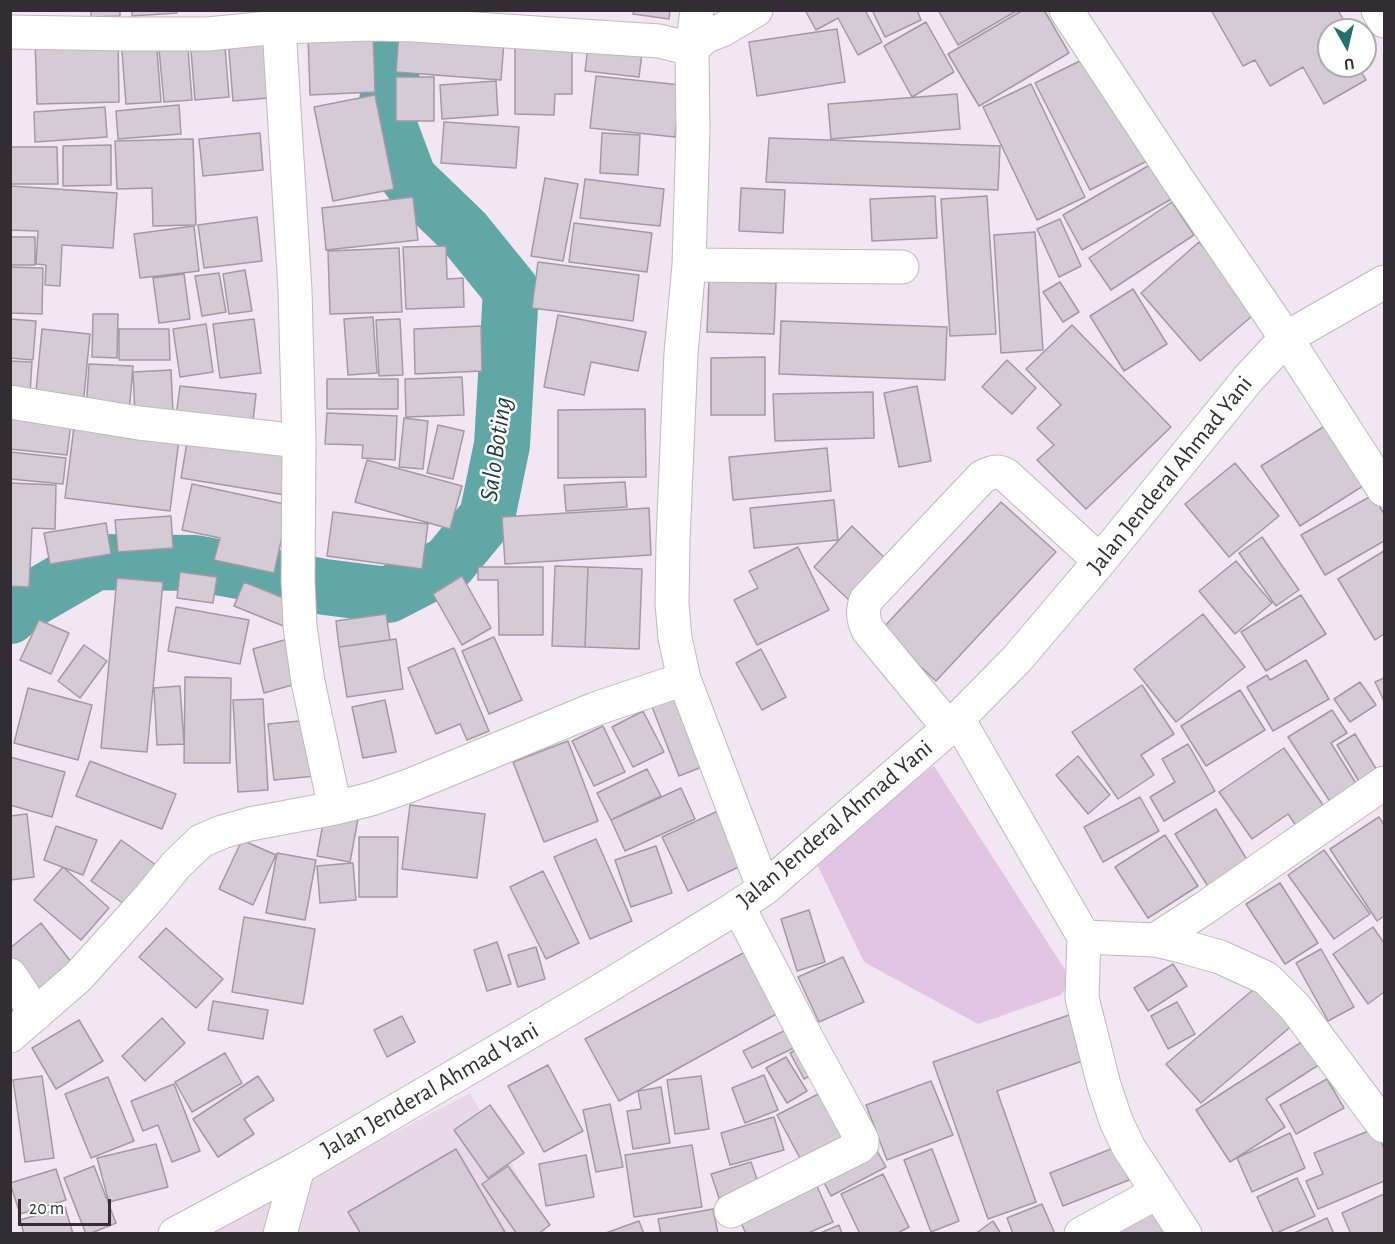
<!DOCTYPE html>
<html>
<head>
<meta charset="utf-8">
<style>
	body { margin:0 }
	#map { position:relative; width:1395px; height:1244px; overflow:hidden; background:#f1e6f1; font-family:"Alegreya Sans",sans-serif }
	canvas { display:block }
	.frame { position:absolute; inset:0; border:12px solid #322d32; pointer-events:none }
	.north { position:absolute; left:1317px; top:18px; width:60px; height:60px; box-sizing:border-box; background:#fff; border:2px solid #adabad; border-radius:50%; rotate:172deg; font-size:16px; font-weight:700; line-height:24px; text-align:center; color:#322d32 }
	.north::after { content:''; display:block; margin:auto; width:21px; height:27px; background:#25706f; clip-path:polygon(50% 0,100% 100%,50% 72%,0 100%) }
	.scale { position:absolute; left:18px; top:1199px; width:93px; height:27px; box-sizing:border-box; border:3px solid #322d32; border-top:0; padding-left:8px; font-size:18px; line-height:21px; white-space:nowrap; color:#322d32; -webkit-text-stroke:4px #fff; paint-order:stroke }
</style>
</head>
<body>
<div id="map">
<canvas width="1395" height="1244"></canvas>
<div class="frame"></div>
<div class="north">U</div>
<div class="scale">20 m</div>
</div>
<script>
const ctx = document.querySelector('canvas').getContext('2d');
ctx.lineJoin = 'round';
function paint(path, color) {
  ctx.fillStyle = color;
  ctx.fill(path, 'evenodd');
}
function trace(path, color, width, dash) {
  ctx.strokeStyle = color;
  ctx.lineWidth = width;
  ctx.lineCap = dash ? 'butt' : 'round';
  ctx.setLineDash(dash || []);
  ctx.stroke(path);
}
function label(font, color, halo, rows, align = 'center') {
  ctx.font = font + ' "Alegreya Sans",sans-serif';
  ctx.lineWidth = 5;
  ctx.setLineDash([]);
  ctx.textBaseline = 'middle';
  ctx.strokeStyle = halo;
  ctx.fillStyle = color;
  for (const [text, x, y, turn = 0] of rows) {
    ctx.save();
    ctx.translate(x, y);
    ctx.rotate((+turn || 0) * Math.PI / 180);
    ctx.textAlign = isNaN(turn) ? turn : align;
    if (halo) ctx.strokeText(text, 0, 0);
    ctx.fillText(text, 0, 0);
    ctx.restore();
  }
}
const built = new Path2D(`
	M470,1093L531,1198L546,1233L203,1234Z`);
const green = new Path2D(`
	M934,766L1071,979L1061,995L978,1024L864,962L813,856Z`);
const river = new Path2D(`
	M10,616L18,607L96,562L195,563L325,587L388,595L448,564L487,517L502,445L511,290L464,232L409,179L385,115L397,36L402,10`);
const building = new Path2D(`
	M91,10H120V16L91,17Z
	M132,10H177V13L132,16Z
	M634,10H670L669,19L633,14Z
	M805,10H865L882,42L858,55L838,18L816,30Z
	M872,10H917L921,20L885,37Z
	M938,10H1018L958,45Z
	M1023,10H1044L1069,53L979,106L948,54Z
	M1211,10H1338L1349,30H1329V66H1358L1366,80L1324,104L1303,67L1270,86L1255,60L1243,66Z
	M926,22L954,72L912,97L884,46Z
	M837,29L845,82L757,96L749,42Z
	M373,31L375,92L310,95L308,35Z
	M399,34L504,41L501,80L396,72Z
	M224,35L229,97L195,100L190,38Z
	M265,35L269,98L233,101L228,39Z
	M118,36L119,102L37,104L35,38Z
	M156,37L161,102L126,104L121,39Z
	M187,37L192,100L164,102L158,39Z
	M589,39L643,45L639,77L585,71Z
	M515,43H572V94H555L554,115L515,114Z
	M1092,55L1147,161L1090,190L1035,83Z
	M596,76L681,85L675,137L590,128Z
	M396,77H434V121H396Z
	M496,81L498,115L442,119L440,85Z
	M1031,84L1085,197L1037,220L983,107Z
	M957,94L960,129L831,139L828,104Z
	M375,95L394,189L333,201L314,107Z
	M179,105L181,134L118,139L116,111Z
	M105,107L107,137L35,142L34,112Z
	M444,122L519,127L516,168L441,163Z
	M260,133L263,170L203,176L199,139Z
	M602,133L640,135L638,175L600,173Z
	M769,138L1000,146L998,190L766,182Z
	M193,139L196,225L153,226L152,188L117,189L115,141Z
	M111,145V185L63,186V146Z
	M10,147H57L58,184H10Z
	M1155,162L1175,197L1082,250L1063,215Z
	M545,178L578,184L563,261L531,256Z
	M585,179L664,189L660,226L580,218Z
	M10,186L117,193L113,248L62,245L60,286L45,285L46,265L36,264L38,231L10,230Z
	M741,188L785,190L783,233L739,231Z
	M935,196L937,238L872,241L870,199Z
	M987,196L996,334L950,336L941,199Z
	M413,197L418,240L326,250L322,208Z
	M1172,202L1194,235L1111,290L1089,258Z
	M257,217L262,261L204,268L198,225Z
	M1060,219L1081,266L1059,277L1037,229Z
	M574,223L652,233L647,272L569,262Z
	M194,226L199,271L140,278L134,234Z
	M1035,232L1043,350L1001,353L994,235Z
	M10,237H35V265H10Z
	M1199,242L1259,310L1200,361L1141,293Z
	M446,246L447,279L463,278L464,307L406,309L403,247Z
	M399,248L402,312L330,314L328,251Z
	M538,262L639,275L633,321L532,308Z
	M10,267L43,268L42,314L10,313Z
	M245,270L252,311L229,314L223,274Z
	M219,273L226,312L202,316L195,276Z
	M184,274L190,319L159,323L153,278Z
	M709,281L776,283L774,334L707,332Z
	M1060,282L1079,312L1063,322L1043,292Z
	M1133,289L1167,344L1124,371L1090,316Z
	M93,314H118L117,358L92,357Z
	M558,315L646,332L638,371L591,362L584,395L544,387Z
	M373,317L377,373L348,375L344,319Z
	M10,319L36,321L33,360L10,358Z
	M254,319L261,373L220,378L213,324Z
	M400,319L403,375L379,376L376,320Z
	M781,321L947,327L945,380L779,374Z
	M206,324L213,372L180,377L173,329Z
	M1072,325L1171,427L1086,509L1037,460L1054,445L1037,428L1061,405L1026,369Z
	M481,326L482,371L415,374L414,329Z
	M42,329L90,334L83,406L35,402Z
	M119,329H169L170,360H119Z
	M765,357V415H711V358Z
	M1007,360L1036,388L1012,414L982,387Z
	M10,361L32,362L30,393H10Z
	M89,364L133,366L129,413L86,411Z
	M171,370L173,413L135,416L133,372Z
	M462,377L464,415L406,417L405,379Z
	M327,379H398V409H327Z
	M180,386L256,394L252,431L175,424Z
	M917,386L931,461L899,467L884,393Z
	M873,392L874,438L775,441L773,394Z
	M10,408L72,415L67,455L10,449Z
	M645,409L646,477L558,478V410Z
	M327,413L397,416L395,460L362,458L363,445L325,444Z
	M404,418L428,421L423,469L399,467Z
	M1328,424L1366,484L1300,526L1261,466Z
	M438,425L464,431L453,479L427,473Z
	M74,427L179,440L170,511L65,498Z
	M189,431L292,448L285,495L181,478Z
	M827,448L831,491L733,500L729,457Z
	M10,452L66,458L63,484L10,479Z
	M367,460L462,486L450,529L355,502Z
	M1235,463L1279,516L1229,557L1185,504Z
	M625,482L627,507L566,511L564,485Z
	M10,483L56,485L55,529L32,528L29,587L10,586Z
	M192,484L289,505L274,573L214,560L220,538L182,530Z
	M1373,495L1384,514V541L1325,575L1301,535Z
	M834,500L838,540L754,548L750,508Z
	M1001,502L1056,552L936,681L881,630Z
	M649,508L651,555L505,564L502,517Z
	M333,512L428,524L422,569L327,556Z
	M171,516L173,548L118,552L115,520Z
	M106,523L111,554L50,564L44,533Z
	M852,526L888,561L850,601L814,567Z
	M1262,537L1299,590L1276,606L1239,553Z
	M798,547L829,610L757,645L734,600L758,588L749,571Z
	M1384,551V634L1375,640L1338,579Z
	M1236,561L1272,603L1235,634L1199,591Z
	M555,566L588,567L585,647L552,646Z
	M478,567H543V635H499L498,580H478Z
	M588,567L642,569L639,649L585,647Z
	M180,572L217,577L213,603L177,598Z
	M462,576L491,628L462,645L433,594Z
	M117,578L163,582L147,752L101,748Z
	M244,582L296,603L286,627L234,606Z
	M1301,595L1326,634L1266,671L1241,632Z
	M176,607L249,620L240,664L168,651Z
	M386,614L390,640L339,647L336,621Z
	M1203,614L1245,667L1176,722L1134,669Z
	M39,620L69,633L51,674L20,660Z
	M494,637L522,700L489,714L462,651Z
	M291,638L303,682L264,693L253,649Z
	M396,639L403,689L347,697L339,647Z
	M84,645L107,661L80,698L58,681Z
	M454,648L489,731L467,740L460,724L436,734L408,668Z
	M761,649L786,697L762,710L736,663Z
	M1306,660L1329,699L1273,731L1247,687L1267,675L1270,680Z
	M185,677L231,678L230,763H184Z
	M1384,678V701L1375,682Z
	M680,681L712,763L679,776L647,694Z
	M1360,682L1376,705L1350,722L1334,699Z
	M1142,685L1174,734L1141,755L1154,775L1118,799L1072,732Z
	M180,686L184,744L157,745L154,688Z
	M28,688L92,705L78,760L14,743Z
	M1240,690L1265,730L1206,766L1181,726Z
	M263,699L268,790L238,792L233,700Z
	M385,700L396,752L363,758L352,707Z
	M1332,710L1347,733L1331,743L1357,785L1331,803L1288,737Z
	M643,711L664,752L633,767L612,727Z
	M310,720L316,776L274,780L268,724Z
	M603,726L625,772L594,786L572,741Z
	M1355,734L1378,772L1360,783L1337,745Z
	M568,741L598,821L544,842L513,762Z
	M1188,744L1215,791L1164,821L1150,797L1175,782L1162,759Z
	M1284,748L1325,808L1297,827L1288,814L1252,839L1219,792Z
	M1078,756L1110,795L1088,814L1056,775Z
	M10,757L65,772L52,817L10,805Z
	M90,761L176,794L162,829L76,796Z
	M647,769L661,796L611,820L597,793Z
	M681,788L695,819L625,851L611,820Z
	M1140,797L1159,831L1103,862L1084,827Z
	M410,805L485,814L477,878L402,869Z
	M1216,809L1249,863L1209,888L1175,834Z
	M720,810L745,864L688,891L662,837Z
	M325,813L358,819L350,862L317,856Z
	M27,814L34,877L10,880V816Z
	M1379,817L1384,825V916L1377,921L1330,849Z
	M56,826L97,840L83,875L44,860Z
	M1165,835L1198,886L1148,918L1115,867Z
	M359,837H398L397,897H359Z
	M596,839L632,921L590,939L554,857Z
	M121,840L160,868L130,908L91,881Z
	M242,840L276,855L253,905L219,889Z
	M656,846L672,893L631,907L615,860Z
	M1324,850L1370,914L1334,939L1288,875Z
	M277,853L316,860L305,920L266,913Z
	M353,863L356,900L320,903L317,866Z
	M63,867L109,908L81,940L34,900Z
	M543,871L579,943L546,959L510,887Z
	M1280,883L1318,943L1285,964L1246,904Z
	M809,910L825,962L797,971L781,919Z
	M244,917L315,929L303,1004L232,992Z
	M41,923L75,967L36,997L10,965V948Z
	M1373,927L1384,943V992L1368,1004L1333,954Z
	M166,928L223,979L196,1008L139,957Z
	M497,942L511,984L487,991L474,950Z
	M756,946L789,1007L619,1101L585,1039Z
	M536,947L545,979L518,987L508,955Z
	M1321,949L1354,1007L1328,1021L1296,963Z
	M843,957L864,1002L819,1022L798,977Z
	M1173,964L1187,986L1148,1011L1134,988Z
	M1261,983L1295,1023L1201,1103L1166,1064Z
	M213,1001L268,1010L263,1039L208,1030Z
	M1177,1002L1195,1034L1168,1049L1151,1016Z
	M1072,1014L1088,1059L997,1091L1036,1202L988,1219L933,1062Z
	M402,1016L415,1042L387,1057L374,1030Z
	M162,1018L185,1043L145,1081L122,1056Z
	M79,1020L103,1061L56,1089L32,1048Z
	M792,1027L800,1045L752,1068L743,1051Z
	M1311,1036L1326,1060L1266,1099L1285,1127L1230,1162L1196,1110Z
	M807,1044L821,1070L804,1079L790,1053Z
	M225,1053L242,1083L192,1112L175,1082Z
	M786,1057L807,1091L787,1103L766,1068Z
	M548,1065L583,1131L544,1152L508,1086Z
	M764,1075L778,1110L745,1123L732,1088Z
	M42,1076L54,1158L25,1162L13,1080Z
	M258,1076L274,1100L244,1119L254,1134L218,1157L193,1119Z
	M701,1076L709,1129L675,1134L667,1080Z
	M108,1077L134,1141L91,1158L65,1094Z
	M1327,1079L1344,1108L1296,1134L1280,1105Z
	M931,1081L953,1135L887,1160L866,1105Z
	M174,1084L200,1151L172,1162L158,1125L143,1131L131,1101Z
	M661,1087L670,1143L633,1149L627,1111L641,1109L638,1091Z
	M830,1088L856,1137L803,1164L777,1115Z
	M610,1104L623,1167L596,1172L583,1110Z
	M490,1105L524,1153L488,1178L454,1130Z
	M774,1117L784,1150L730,1165L721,1133Z
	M1376,1128L1384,1148V1181L1318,1209L1306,1181L1323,1174L1314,1153Z
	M1290,1133L1305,1168L1252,1192L1237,1158Z
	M872,1142L886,1167L831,1196L818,1171Z
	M156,1144L168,1187L109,1202L97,1158Z
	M692,1145L702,1207L634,1217L625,1155Z
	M1116,1147L1129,1180L1063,1206L1050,1173Z
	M456,1149L506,1234H361L348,1212Z
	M932,1149L959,1221L931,1232L904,1160Z
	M586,1155L594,1197L546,1206L539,1164Z
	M751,1162L761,1191L721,1204L711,1174Z
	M94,1166L116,1223L89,1234H86L64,1178Z
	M508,1166L550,1225L538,1234H517L482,1184Z
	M56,1169L66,1200L20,1214L10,1183Z
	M883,1174L909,1227L896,1234H860L841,1194Z
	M1297,1178L1315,1216L1274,1234L1257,1197Z
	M816,1184L833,1222L806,1234H746L739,1218Z
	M1384,1194V1234H1351L1342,1213Z
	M1152,1202L1174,1234H1107Z
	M1042,1204L1055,1234H1013L1007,1218Z
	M65,1207L73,1234H24L20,1220Z
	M713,1209L718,1234H661L658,1219Z
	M1327,1218L1334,1234H1292Z
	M639,1221L644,1234H603Z
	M993,1221L1001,1234H975Z
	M839,1225L842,1234H818Z`);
const minor = new Path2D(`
	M697,10L692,49L693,130L689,265L681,353L673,541L672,604L675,638L684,679L764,889
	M1066,10L1178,180L1286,338L1384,490
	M1378,10L1384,21
	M10,32L128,34H208L279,27L371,24L414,25L659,41L692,49L706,36L722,30L756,10
	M689,265L902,267
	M10,402L139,423L299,441L295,290L279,27L280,10
	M299,441L298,580L300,626L308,682L335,808
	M958,719L1084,937L1082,998L1104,1085L1116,1121L1129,1148L1185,1234
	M949,728L868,630C863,619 862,612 866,600L982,477C990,473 997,469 1006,475L1100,561
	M1084,937L1155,940L1181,946L1220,957L1266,978L1295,1007L1384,1126
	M1155,940L1203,909L1384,783
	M10,975L36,1014
	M10,1036L78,977L150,897L176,865L201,841L222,832L250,824L335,808L371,799L411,785L595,709L684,679
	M731,1211L859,1147L862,1144V1140L806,1037L738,906
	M175,1234L298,1168L600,991L726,914L764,889L949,728L1017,659L1100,561L1248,379L1286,338L1384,282
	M280,1234L298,1168
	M1081,1234L1158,1192`);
const streetNames = [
	["Jalan Jenderal Ahmad Yani",1170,475,-51],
	["Jalan Jenderal Ahmad Yani",835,824,-40],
	["Jalan Jenderal Ahmad Yani",430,1090,-30]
];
const waterNames = [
	["Salo Boting",496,449,-82]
];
paint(built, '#e9d8e8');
paint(green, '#e2c5e2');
trace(river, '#61a7a5', 56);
paint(building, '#d5cbd5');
trace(building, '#a499a3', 1.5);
trace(minor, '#c1b7c1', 35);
trace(minor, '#fff', 33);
label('24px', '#322d32', '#fff', streetNames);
label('italic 26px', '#1a3d3c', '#fff', waterNames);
</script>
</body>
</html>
